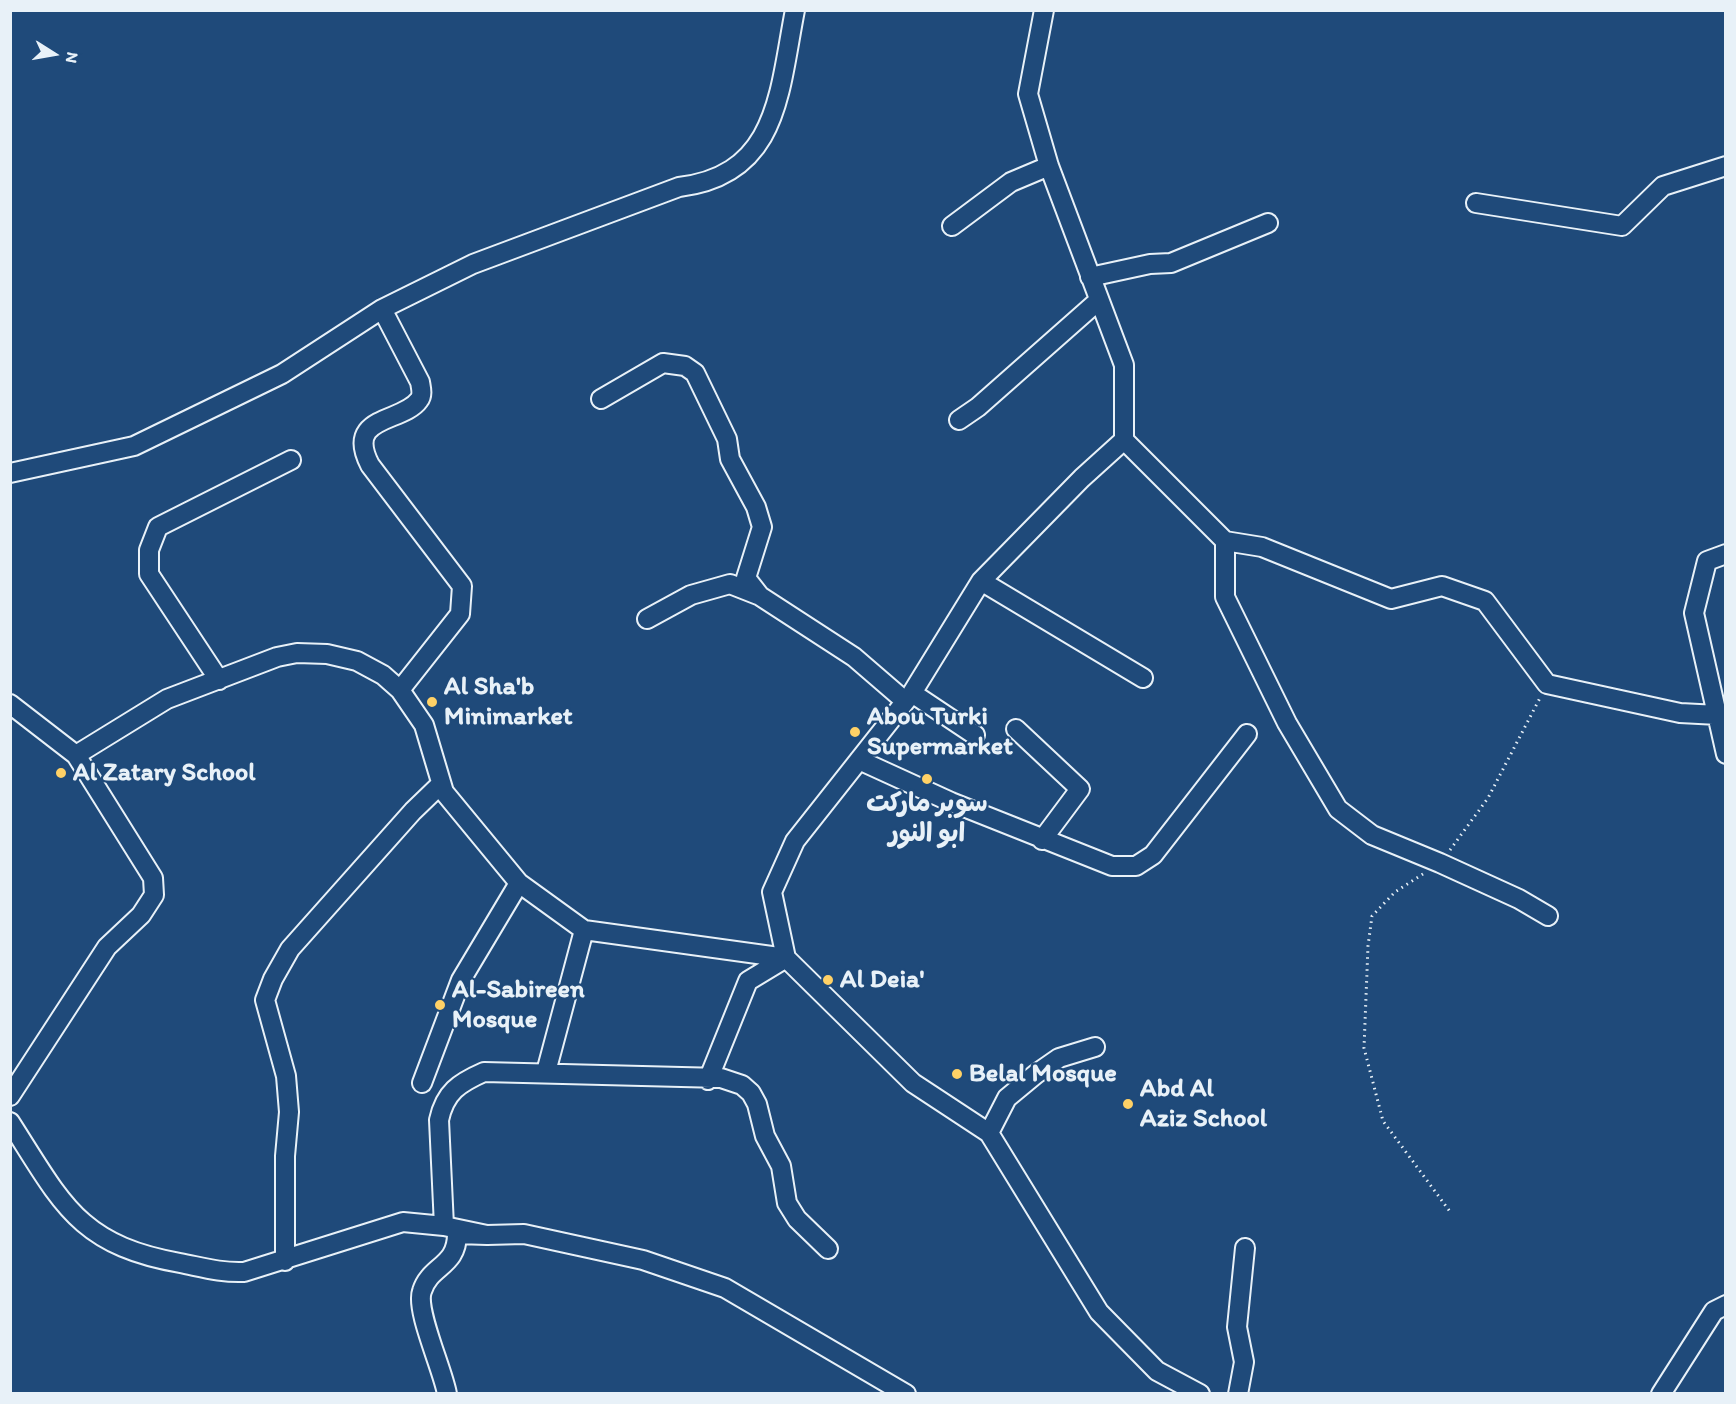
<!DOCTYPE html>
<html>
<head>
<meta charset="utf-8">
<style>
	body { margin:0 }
	#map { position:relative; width:1736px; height:1404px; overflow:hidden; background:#1f4a7a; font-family:Itim,sans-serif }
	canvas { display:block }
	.frame { position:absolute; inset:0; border:12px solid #e8f1f8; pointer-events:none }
	.north { position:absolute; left:24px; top:24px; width:60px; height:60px; -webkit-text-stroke:4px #1f4a7a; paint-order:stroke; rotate:101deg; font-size:16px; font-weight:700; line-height:24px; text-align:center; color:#e8f1f8 }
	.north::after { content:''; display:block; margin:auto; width:21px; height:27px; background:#e8f1f8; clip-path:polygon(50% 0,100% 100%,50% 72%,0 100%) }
</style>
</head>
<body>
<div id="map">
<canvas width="1736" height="1404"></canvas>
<div class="frame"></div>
<div class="north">N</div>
</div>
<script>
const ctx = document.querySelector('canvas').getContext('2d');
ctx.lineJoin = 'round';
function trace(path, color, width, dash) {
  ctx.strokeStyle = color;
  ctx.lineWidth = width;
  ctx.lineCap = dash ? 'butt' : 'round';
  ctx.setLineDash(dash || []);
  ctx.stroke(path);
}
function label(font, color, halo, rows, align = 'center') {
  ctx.font = font + ' Itim,"Playpen Sans Arabic",sans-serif';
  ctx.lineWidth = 4.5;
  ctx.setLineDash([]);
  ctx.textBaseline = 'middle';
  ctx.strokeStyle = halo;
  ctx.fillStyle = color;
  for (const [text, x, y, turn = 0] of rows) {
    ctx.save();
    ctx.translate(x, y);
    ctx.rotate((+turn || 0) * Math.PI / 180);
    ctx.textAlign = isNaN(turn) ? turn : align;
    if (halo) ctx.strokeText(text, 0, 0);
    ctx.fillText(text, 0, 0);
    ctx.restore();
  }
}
const path = new Path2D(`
	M1450,850L1488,798L1541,696
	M1423,874L1395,892L1372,916L1368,946L1364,1048L1383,1121L1451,1213`);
const street = new Path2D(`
	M1476,203L1622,226L1663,186L1726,166
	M952,226L1011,182L1049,166
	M1090,277L1150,264L1171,263L1268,223
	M382,309L420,382C421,388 423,395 419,400C403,423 344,415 370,465L462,586L460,614L400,690
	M601,399L663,363L685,366L695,373L727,439L730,459L756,507L762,527L746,578L760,596L854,657L905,701
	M959,420L978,407L1098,301
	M1124,440L1225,541V597L1287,723L1338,809L1372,835L1440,863L1519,899L1548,916
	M10,473L134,446L282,374L382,309L473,264L679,187C779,175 779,91 795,10
	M1225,541L1262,547L1391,599L1442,586L1485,601L1547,684L1680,713L1718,715
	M1726,554L1707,561L1694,613L1726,754
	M981,581L1143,678
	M647,619L691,595L730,584L758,595
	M219,680L149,574V550L158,527L291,460
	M912,693L975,735
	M10,704L76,755L153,878L154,895L141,915L107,947L10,1096
	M1016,729L1080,789L1042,840
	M76,755L167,699L277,657L297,653L327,654L357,661L383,675L400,690L424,725L444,792L519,883L584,930L786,958L913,1083L989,1133L1099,1312L1157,1371L1200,1394
	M859,760L951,802L1112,866H1136L1153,855L1247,734
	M546,1072L584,930
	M708,1080L748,981L786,958L772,892L795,841L912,693L981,581L1082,478L1124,440V365L1049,166L1028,94L1044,10
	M422,1083L461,980L519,883
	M10,1122C62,1203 78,1245 180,1263C201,1267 221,1273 244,1272L403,1222L444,1226
	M989,1133L1007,1098L1036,1074L1059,1058L1095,1047
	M487,1235L524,1234L643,1260L725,1288L906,1394
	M285,1261V1156L289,1112L286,1076L265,1000L273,979L290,949L413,811L441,784
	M447,1394C443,1370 415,1310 422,1291C430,1265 457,1267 457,1234L487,1235L444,1226L439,1120C445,1092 459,1083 484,1072L721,1078L742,1085L751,1093L757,1104L765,1136L781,1166L787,1203L797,1219L828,1249
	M1238,1394L1244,1362L1237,1327L1245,1248
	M1661,1394L1714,1311L1726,1305`);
const markers = [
	[432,702,6,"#ffd166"],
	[855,732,6,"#ffd166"],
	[61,773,6,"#ffd166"],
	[927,779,6,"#ffd166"],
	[828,980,6,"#ffd166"],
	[440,1005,6,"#ffd166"],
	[957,1074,6,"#ffd166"],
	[1128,1104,6,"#ffd166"]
];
const poiNames = [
	["Al Sha'b",444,687],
	["Minimarket",444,717],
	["Abou Turki",867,717],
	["Supermarket",867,747],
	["Al Zatary School",73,773],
	["سوبر ماركت",927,804,"center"],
	["ابو النور",927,834,"center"],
	["Al Deia'",840,980],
	["Al-Sabireen",452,990],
	["Mosque",452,1020],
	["Belal Mosque",969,1074],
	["Abd Al",1140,1089],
	["Aziz School",1140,1119]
];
trace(street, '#e8f1f8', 22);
trace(path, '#e8f1f8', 3, [1.5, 4.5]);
trace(street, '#1f4a7a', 18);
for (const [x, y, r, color] of markers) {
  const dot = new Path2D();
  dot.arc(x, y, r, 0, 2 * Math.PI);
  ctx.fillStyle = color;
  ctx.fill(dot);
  trace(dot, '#1f4a7a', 2);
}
label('bold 26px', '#e8f1f8', '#1f4a7a', poiNames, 'left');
</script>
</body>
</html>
